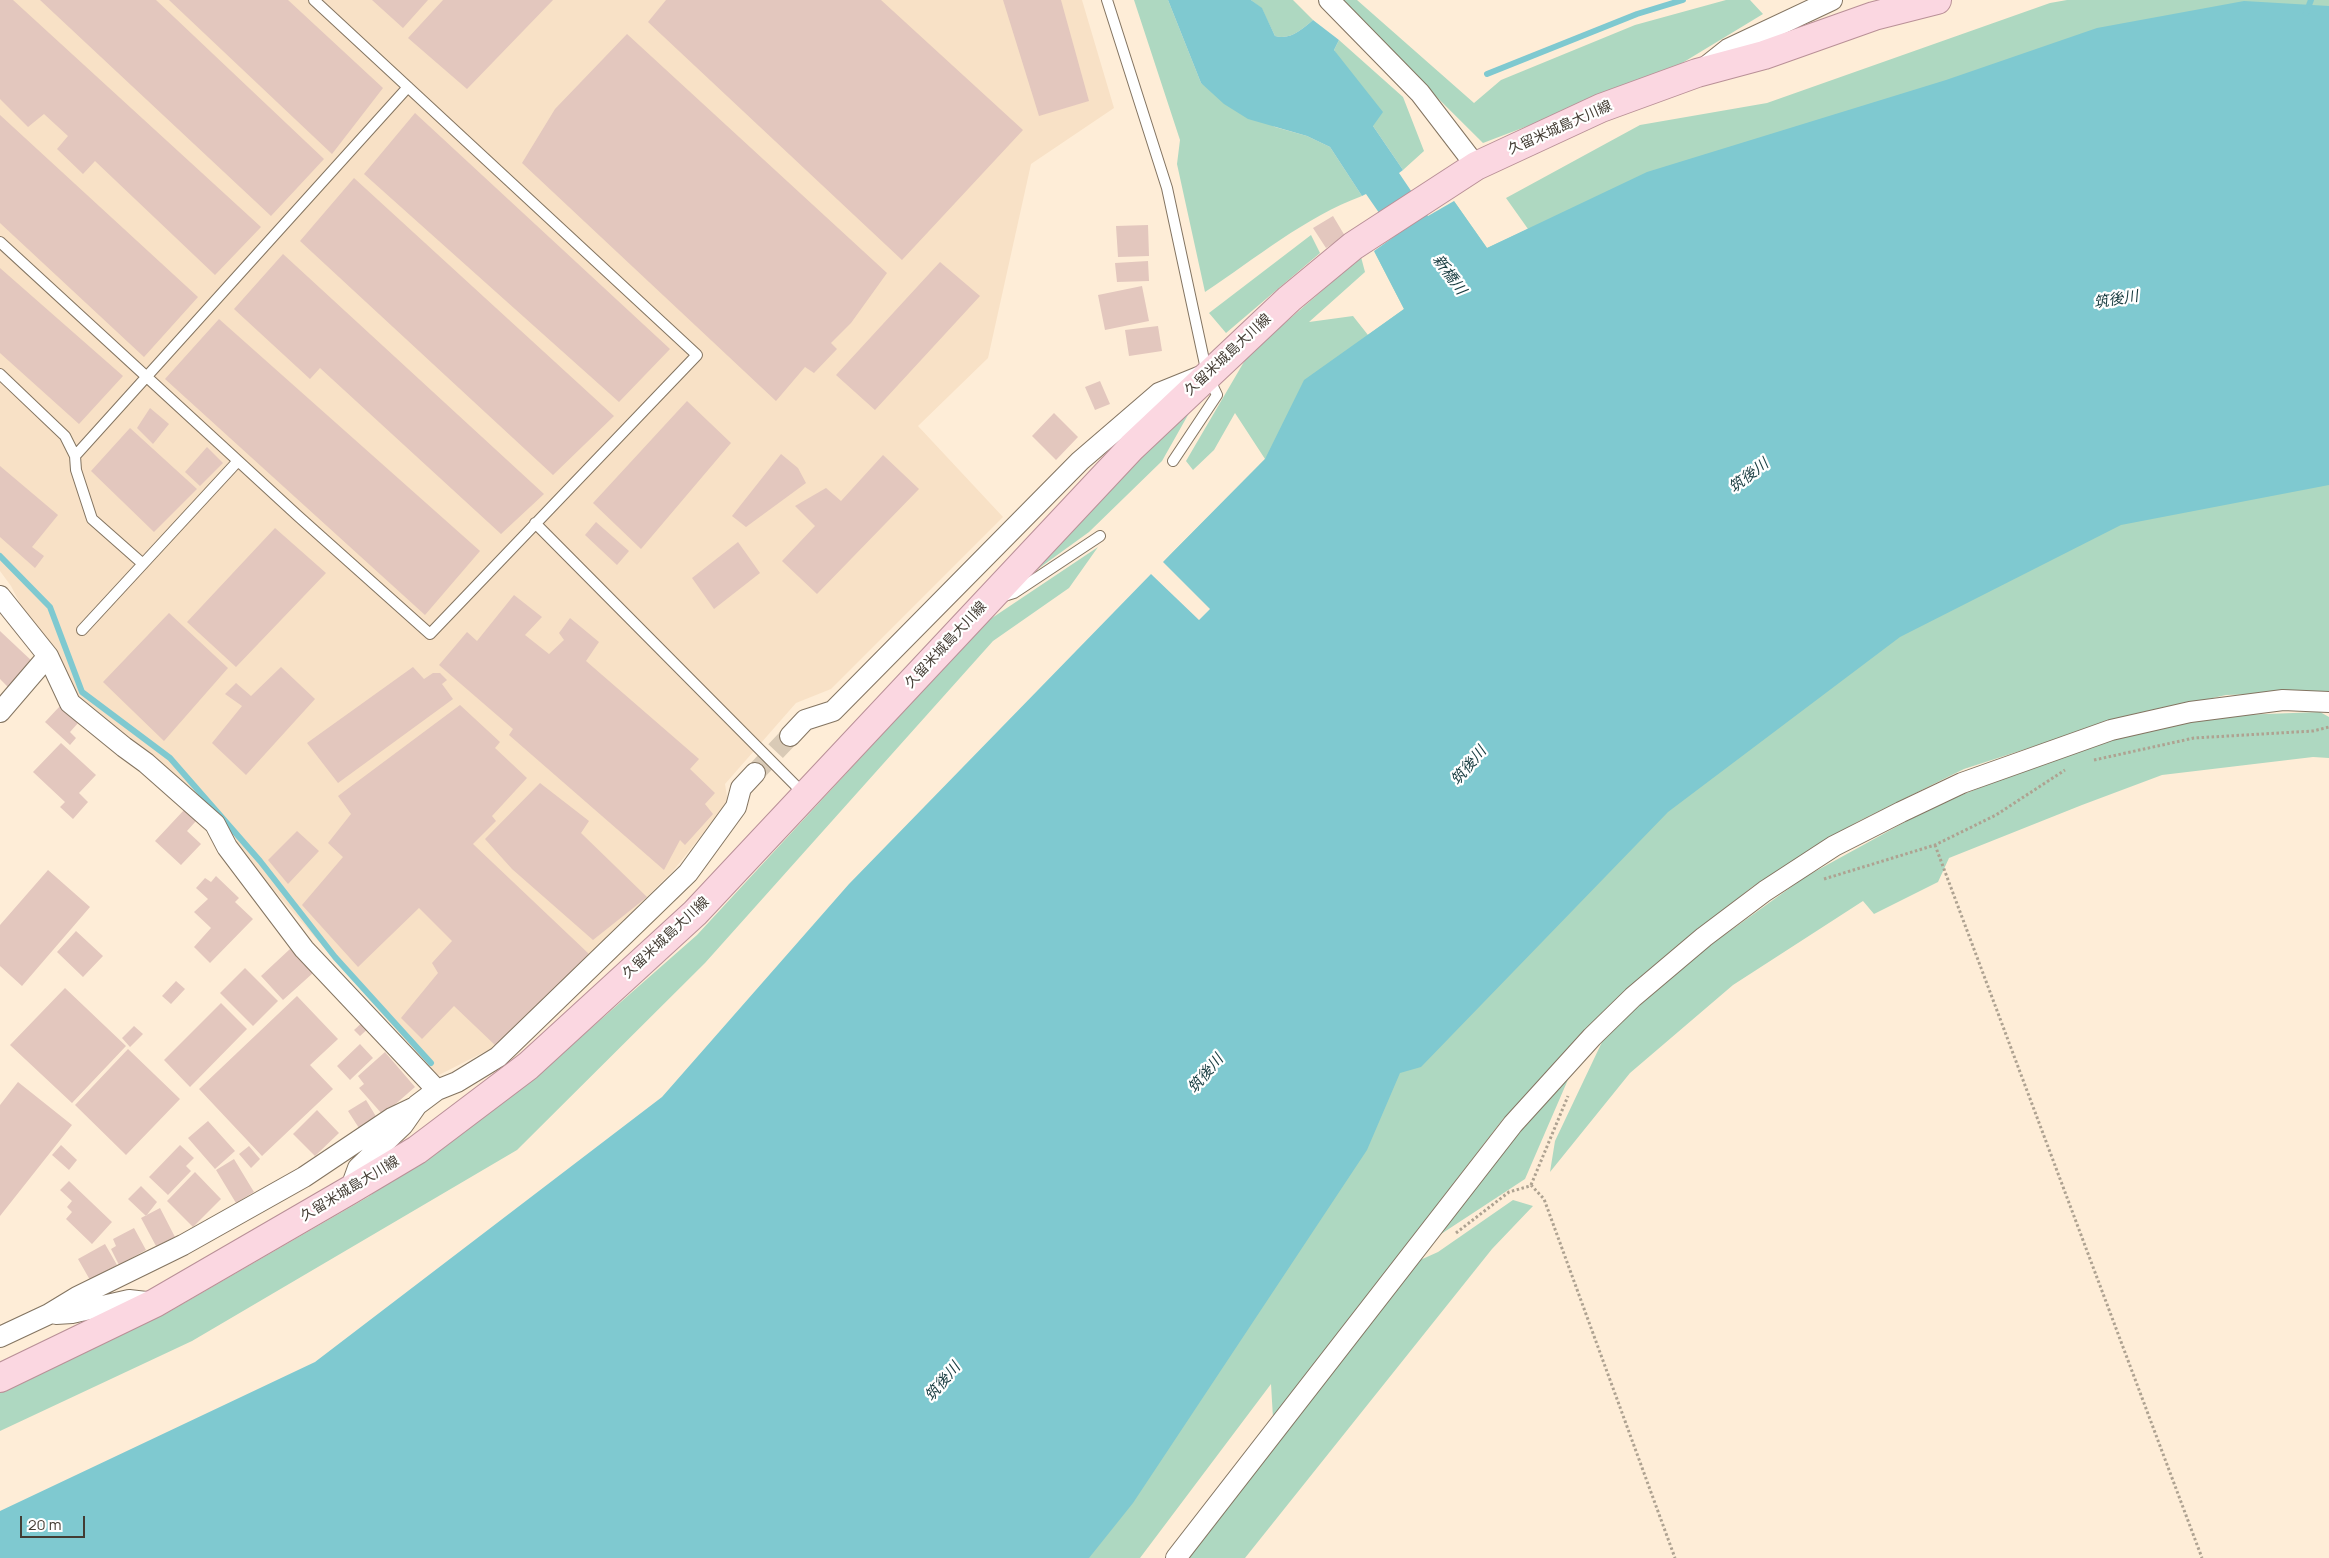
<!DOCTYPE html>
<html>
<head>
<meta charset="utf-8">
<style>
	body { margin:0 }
	#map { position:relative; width:2329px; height:1558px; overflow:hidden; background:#feedd7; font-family:Manrope,sans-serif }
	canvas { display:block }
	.scale { position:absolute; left:20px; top:1516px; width:65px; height:22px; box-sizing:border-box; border:2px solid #433c33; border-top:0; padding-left:6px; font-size:15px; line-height:18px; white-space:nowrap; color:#433c33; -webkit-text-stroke:4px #fff; paint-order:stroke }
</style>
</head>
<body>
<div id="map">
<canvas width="2329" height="1558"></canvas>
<div class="scale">20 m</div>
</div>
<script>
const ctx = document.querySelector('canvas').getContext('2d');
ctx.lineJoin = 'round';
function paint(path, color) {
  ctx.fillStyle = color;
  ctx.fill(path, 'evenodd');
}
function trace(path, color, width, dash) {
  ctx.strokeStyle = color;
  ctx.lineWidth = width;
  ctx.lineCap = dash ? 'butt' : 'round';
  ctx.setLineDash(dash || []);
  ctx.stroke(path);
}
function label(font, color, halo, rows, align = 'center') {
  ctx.font = font + ' Manrope,"Noto Sans JP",sans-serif';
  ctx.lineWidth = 4.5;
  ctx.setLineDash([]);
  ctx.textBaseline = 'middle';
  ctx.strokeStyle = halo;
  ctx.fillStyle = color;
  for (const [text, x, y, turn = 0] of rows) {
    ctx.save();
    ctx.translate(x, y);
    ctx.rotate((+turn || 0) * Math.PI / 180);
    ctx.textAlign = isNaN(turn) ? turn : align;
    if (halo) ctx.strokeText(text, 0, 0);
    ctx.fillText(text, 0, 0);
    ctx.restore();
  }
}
const built = new Path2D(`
	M0,0H1082L1114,108L1031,164L988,358L918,426L1003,517L831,689L796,703L725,784L728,802L673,871L496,1046L437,1076L161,762L63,687L11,586L0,571Z`);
const green = new Path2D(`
	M1134,0H1168L1201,83L1275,127L1307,136L1330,147L1362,196C1305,217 1255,259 1205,292L1177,164L1180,140Z
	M1251,0H1293L1313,20C1301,30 1291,40 1275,36L1262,9Z
	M1339,0H1357L1474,103L1501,80L1635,25L1726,0H1750L1763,14L1664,74L1483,143Z
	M2067,0H2329V46L1464,262L1454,201L1487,248L1528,229L1506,198L1640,125L1767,103L2050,3Z
	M1339,40L1403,97L1424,151L1403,170L1373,126L1334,50Z
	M1311,235L1320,253L1226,333L1209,313Z
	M1374,251L1426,318L1163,562L1265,459L1235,413L1214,450L1193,470L1186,461L1248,355L1361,257L1365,272L1309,322L1353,316L1368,335L1404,309Z
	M1197,399L1162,461L1089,532L1031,574Z
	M2329,458V692L2226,695L2115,720L1964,769L1857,822L1752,887L1630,986L1503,1119L1273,1418L1271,1384L1140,1558H1079L1383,1084L1661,798L1983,567Z
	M1098,547L1069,588L993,641L705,963L517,1150L192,1341L0,1431V1392L167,1313L368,1197L540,1073L697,935L986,622Z
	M2320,712L2329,717V758L2313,757L2162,775L2082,805L1949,858L1938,882L1874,914L1863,901L1733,985L1630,1073L1550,1172L1555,1141L1602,1042L1632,1012L1705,949L1805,877L1936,805L2105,739L2212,716Z
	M1573,1068L1525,1179L1438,1236L1517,1131Z
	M1513,1200L1533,1206L1492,1249L1245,1558H1186L1418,1261L1438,1252Z`);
const water = new Path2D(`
	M1168,0H1251L1262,8L1275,36C1291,40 1301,30 1313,20L1339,40L1334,50L1383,112L1373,126L1403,170L1399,173L1428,216L1454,201L1487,248L1647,172L1946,80L2097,28L2244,1L2329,6V485L2121,525L1900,637L1668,812L1421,1067L1400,1073L1367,1150L1133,1503L1089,1558H0V1511L315,1362L662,1097L849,884L1151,574L1199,620L1210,609L1163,562L1265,459L1304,380L1404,309L1374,251L1395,236L1366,194L1362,196L1330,147L1307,136L1248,119L1224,104L1201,83Z`);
const stream = new Path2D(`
	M2306,13L2311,0
	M1487,74L1637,14L1683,0
	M0,556L50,607L82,692L170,758L260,861L335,957L431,1063`);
const building = new Path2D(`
	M0,0H13L261,227L215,275L95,161L83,174L57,149L68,136L44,114L28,127L0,99Z
	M40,0H156L324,159L271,216Z
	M169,0H288L383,88L332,154Z
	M372,0H428L403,28Z
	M443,0H553L467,89L408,38Z
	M666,0H881L1023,130L902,260L648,22Z
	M1003,0H1061L1089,101L1039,116Z
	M627,34L887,273L851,323L831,343L837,349L814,373L805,367L776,401L522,163L555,109Z
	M415,113L670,349L619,402L364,174Z
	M0,115L198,297L144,357L0,223Z
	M354,178L614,416L553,475L300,241Z
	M1333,216L1345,236L1326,248L1313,228Z
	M1148,225L1149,256L1118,257L1116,226Z
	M283,254L544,494L501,534L320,368L310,379L234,309Z
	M1148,261L1149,281L1117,282L1115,263Z
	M940,262L980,296L875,410L836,375Z
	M0,268L123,376L79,424L0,353Z
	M1142,286L1149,321L1105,330L1098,295Z
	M219,319L480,551L425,615L165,379Z
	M1158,326L1162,351L1129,356L1125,330Z
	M1100,381L1110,404L1095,410L1085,387Z
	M687,401L731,443L641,549L593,503Z
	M150,408L169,424L153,444L137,428Z
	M1054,413L1078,437L1056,460L1032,436Z
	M130,428L197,489L154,532L91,471Z
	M207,447L223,463L200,486L185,472Z
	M781,454L798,468L806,483L746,527L732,516Z
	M883,455L919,489L817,594L782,561L815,526L795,506L826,488L841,501Z
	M0,466L58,515L32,547L44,556L35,568L0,537Z
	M596,522L629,551L617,565L585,535Z
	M275,528L326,573L236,667L187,622Z
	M738,542L760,573L714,609L692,578Z
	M514,595L542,617L525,635L549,654L564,640L559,633L570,618L599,642L586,661L699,759L690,769L715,793L705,804L713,814L685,845L680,840L664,870L509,735L513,729L439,665L467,632L477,641Z
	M169,613L228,668L164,741L103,682Z
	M0,631L34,663L10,689L0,679Z
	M281,667L315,699L246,775L212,743L242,706L225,694L236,683L251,696Z
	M413,667L424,679L433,673H440L447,680L442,684L453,699L338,783L307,743Z
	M460,705L500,742L495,748L527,778L492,816L496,821L473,844L589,954L496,1046L454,1006L422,1039L401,1018L438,973L432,963L452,941L419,908L358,967L302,905L343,857L328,843L351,814L338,796Z
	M60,706L78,723L70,732L76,738L70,745L45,722Z
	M61,743L96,775L79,793L88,802L73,819L60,807L65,802L33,772Z
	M540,783L589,821L581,833L647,897L593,940L512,869L485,839Z
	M184,810L196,821L187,831L201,844L181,865L155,841Z
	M297,831L319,851L288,884L268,860Z
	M48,870L90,907L22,986L0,966V925Z
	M216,876L239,898L235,902L253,919L210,963L194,947L211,928L194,912L208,899L196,888L205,878L211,882Z
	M76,931L103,956L83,977L57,952Z
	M290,949L313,973L283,1000L261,976Z
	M245,968L278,1001L253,1026L220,993Z
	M176,981L185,989L171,1004L162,996Z
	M65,988L126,1046L72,1103L10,1045Z
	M297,996L338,1039L310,1065L333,1089L262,1156L199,1089Z
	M221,1003L247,1029L190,1087L164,1060Z
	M365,1020L371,1026L360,1036L354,1030Z
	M134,1026L143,1034L130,1047L122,1038Z
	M360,1044L373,1058L350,1080L337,1066Z
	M128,1049L180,1099L126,1155L75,1105Z
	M385,1052L415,1087L383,1115L359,1088L364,1084L358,1076Z
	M18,1082L72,1125L0,1216V1105Z
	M366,1100L377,1118L359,1128L348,1111Z
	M317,1110L339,1133L315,1156L293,1134Z
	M208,1121L235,1151L215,1169L188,1138Z
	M61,1145L77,1160L69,1170L52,1155Z
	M180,1145L194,1158L186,1166L191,1171L168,1195L149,1177Z
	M249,1146L260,1159L251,1168L239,1154Z
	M234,1159L254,1192L236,1203L216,1170Z
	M195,1172L221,1199L193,1227L167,1201Z
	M69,1181L112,1222L92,1244L66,1219L72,1212L67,1207L72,1201L60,1190Z
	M141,1186L157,1202L146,1216L128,1199Z
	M160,1208L175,1237L156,1246L141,1218Z
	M134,1228L146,1250L119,1265L111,1249L116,1246L113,1239Z
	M105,1244L117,1265L90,1280L78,1259Z`);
const streetTunnel = new Path2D(`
	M755,773L790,736`);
const path = new Path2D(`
	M2094,760L2194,738L2313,731L2329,727
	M1935,845L2202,1558
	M1824,879L1935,845L1996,815L2065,770
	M1531,1185L1544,1199L1675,1558
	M1531,1185L1568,1096
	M1456,1233L1509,1192L1530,1186`);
const lane = new Path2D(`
	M1107,0L1167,188L1207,374L1217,395L1173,461
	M0,242L298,516L430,634L697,355L314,0
	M0,374L65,436L75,456L76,470L92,519L143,564
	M75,456L408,87
	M535,523L805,795
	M1001,597L1014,593L1100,536
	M82,630L238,461`);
const street = new Path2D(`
	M1329,0L1420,93L1476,166
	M1704,68L1728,49L1832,0
	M0,596L48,656L70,703L124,747L146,763L215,824L227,847L304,949L437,1090L417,1105L403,1125L358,1168L350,1190
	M0,712L48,656
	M790,736L805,720L833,711L1080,461L1159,393L1201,376
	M437,1090L457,1082L498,1057L688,873L736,807L741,788L755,773
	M56,1314L72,1313L129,1300L155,1303
	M0,1337L49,1314L77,1297L183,1245L304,1177L392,1118L413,1108
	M1176,1558L1513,1124L1592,1037L1633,997L1704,937L1765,891L1834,846L1901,812L1962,783L2111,730L2190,712L2283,700L2329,702`);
const primary = new Path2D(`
	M0,1378L155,1303L350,1190L417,1150L528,1066L695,913L1132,447L1289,299L1353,246L1476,166L1601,108L1697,73L1764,55L1874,16L1937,0`);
const streetNames = [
	["久留米城島大川線",1560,128,-24],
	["久留米城島大川線",1228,355,-43],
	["久留米城島大川線",946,645,-47],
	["久留米城島大川線",666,938,-43],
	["久留米城島大川線",350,1189,-31]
];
const waterNames = [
	["新橋川",1449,275,54],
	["筑後川",2116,300,-9],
	["筑後川",1749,476,-38],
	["筑後川",1469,766,-50],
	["筑後川",1206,1074,-50],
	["筑後川",943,1382,-50]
];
paint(built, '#f8e1c6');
paint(green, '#aed8c1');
paint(water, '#7fc9d0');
trace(stream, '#7fc9d0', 6);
paint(building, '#e3c7be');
trace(streetTunnel, '#d9cab6', 20, [20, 10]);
trace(lane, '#837461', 12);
trace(street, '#837461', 22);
trace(primary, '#b99097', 30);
trace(path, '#aea291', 3, [2.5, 2.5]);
trace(lane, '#fff', 10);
trace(street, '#fff', 20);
trace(primary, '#fbd7e1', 28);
label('14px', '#433c33', '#fff', streetNames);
label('italic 15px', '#183c40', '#fff', waterNames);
</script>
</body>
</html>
